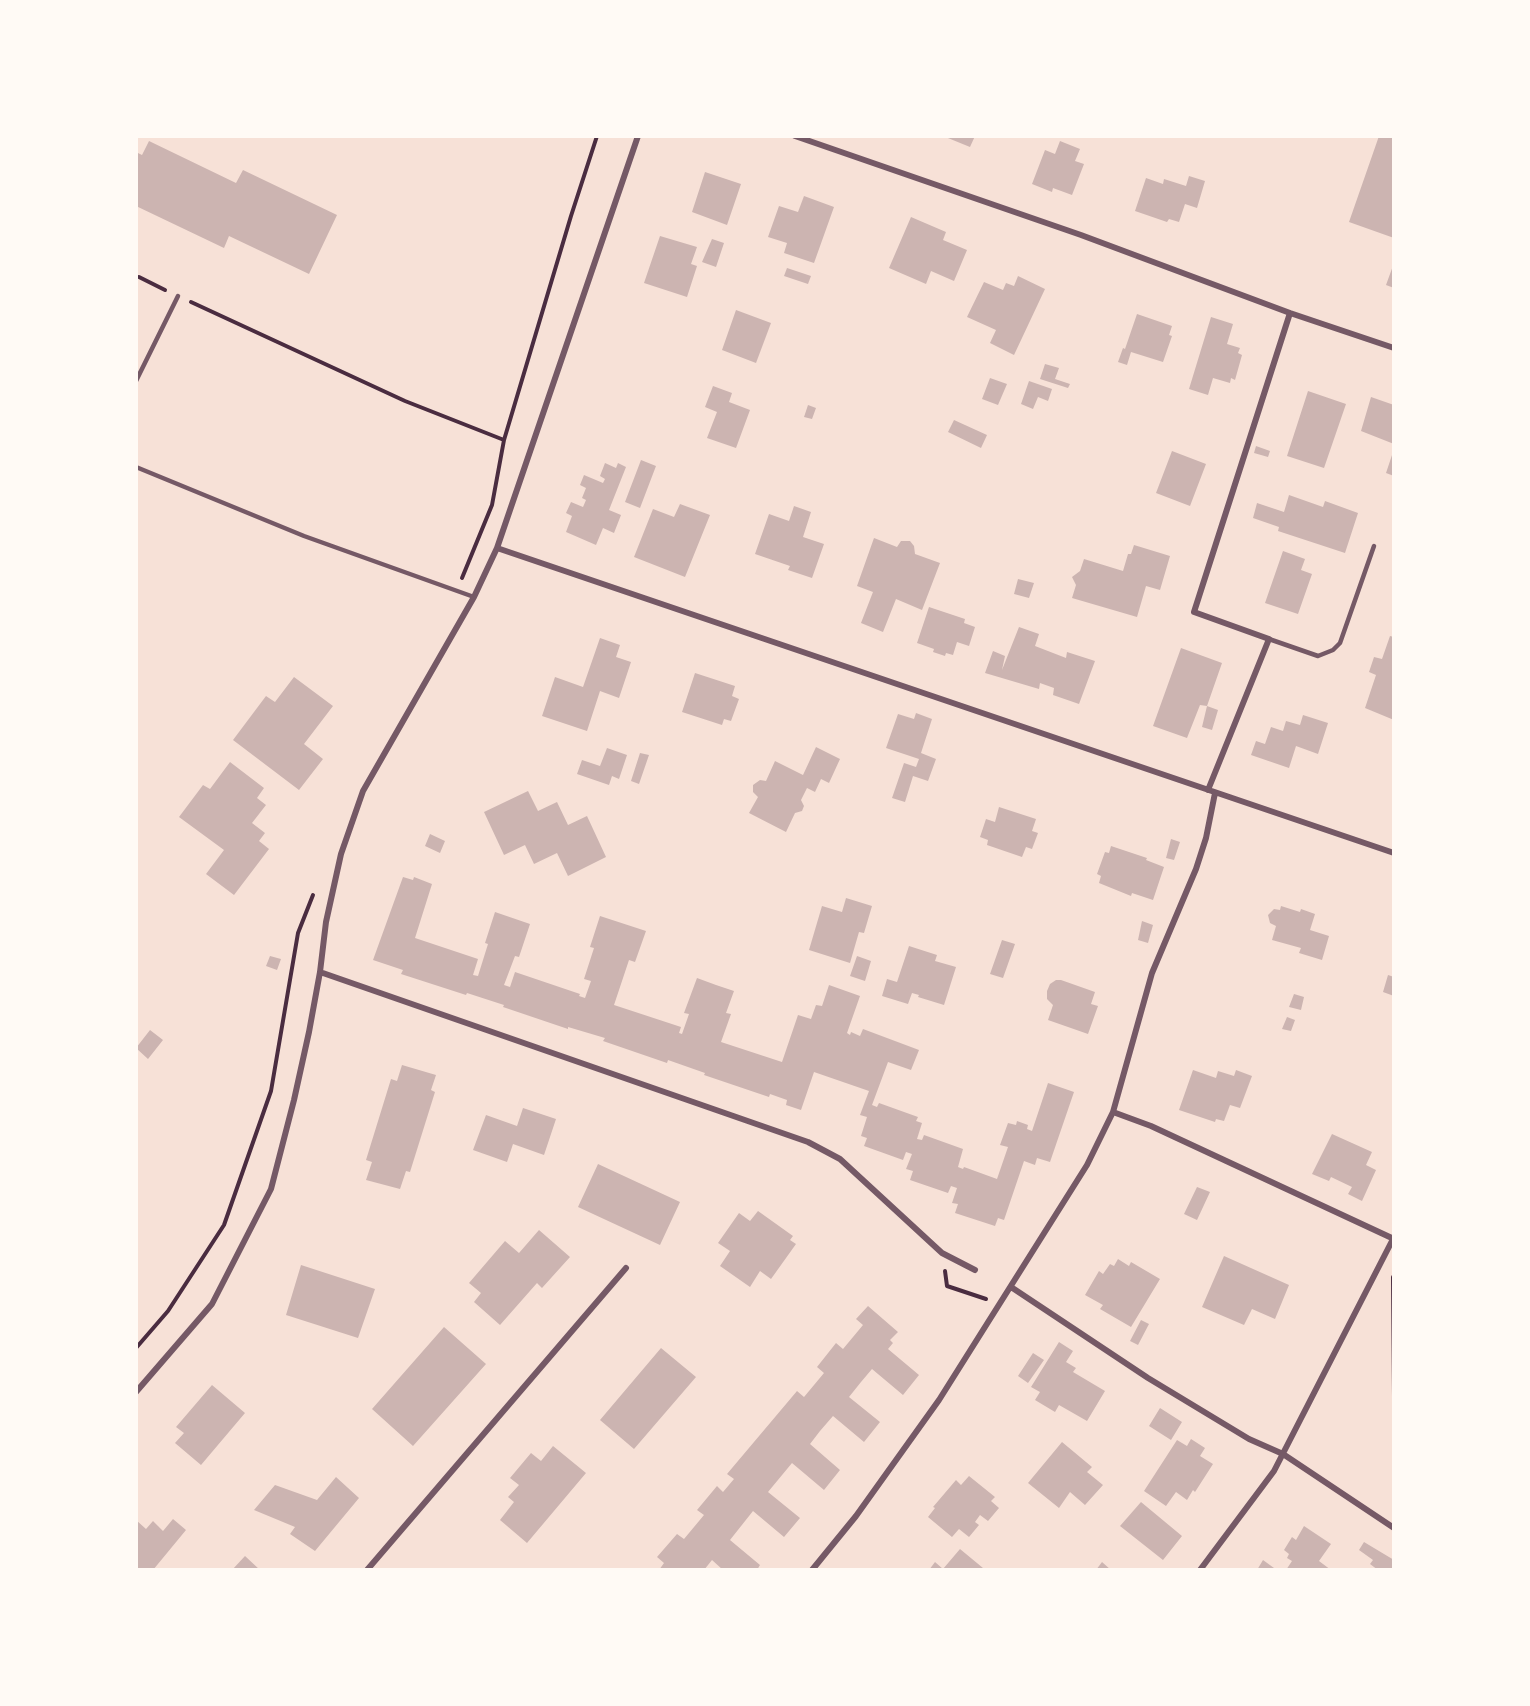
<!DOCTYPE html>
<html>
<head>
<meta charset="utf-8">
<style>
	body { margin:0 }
	#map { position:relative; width:1530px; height:1706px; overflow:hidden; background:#f7e1d7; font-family:Helvetica,sans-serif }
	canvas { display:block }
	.frame { position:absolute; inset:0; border:138px solid #fffaf5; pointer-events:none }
</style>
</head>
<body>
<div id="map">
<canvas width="1530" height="1706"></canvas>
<div class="frame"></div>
</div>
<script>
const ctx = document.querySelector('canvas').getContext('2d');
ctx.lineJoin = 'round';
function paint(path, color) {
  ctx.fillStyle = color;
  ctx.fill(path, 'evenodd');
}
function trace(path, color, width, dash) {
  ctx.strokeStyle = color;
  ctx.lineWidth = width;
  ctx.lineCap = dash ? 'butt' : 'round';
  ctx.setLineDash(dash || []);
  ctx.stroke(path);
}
const building = new Path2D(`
	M943,136H975L970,147Z
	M1379,136H1394V238L1349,222Z
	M149,141L236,183L243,170L337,215L309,274L229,236L224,248L136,206V152L142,155Z
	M1060,141L1080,149L1075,161L1084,164L1072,195L1053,188L1052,192L1032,184L1045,150L1055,154Z
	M705,172L741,184L727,225L692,212Z
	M1189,176L1205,181L1197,208L1185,204L1179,222L1169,219L1167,222L1135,211L1146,178L1163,184L1164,179L1186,186Z
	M804,196L834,207L814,263L784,253L787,243L768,237L779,206L798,212Z
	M911,217L946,232L943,240L967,250L954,281L931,271L926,284L889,268Z
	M660,236L697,247L691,264L697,266L687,297L644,283Z
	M712,239L724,243L716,267L702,262Z
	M1394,263V288L1386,285Z
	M787,268L811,276L808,284L784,276Z
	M1018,276L1045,289L1014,355L990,343L996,330L967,317L984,282L1003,290L1006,283L1014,286Z
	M736,310L771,323L756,363L722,350Z
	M1137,314L1172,326L1169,335L1172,336L1163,362L1131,352L1127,365L1118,362L1123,348L1125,349Z
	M1211,317L1233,324L1227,344L1240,348L1238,353L1242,355L1235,380L1231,378L1230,383L1213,378L1208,395L1189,389Z
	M1045,364L1059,368L1055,379L1070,384L1068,388L1040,379Z
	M990,378L1007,384L998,405L982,399Z
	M1029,381L1052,389L1048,401L1038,397L1033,409L1021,404Z
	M713,386L732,393L729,402L750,410L736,448L707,438L717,412L705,407Z
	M1308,391L1346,404L1324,468L1287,456Z
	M1371,397L1394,405V444L1361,431Z
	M808,405L816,408L812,419L804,417Z
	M954,420L987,435L981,448L948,432Z
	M1256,446L1270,451L1268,457L1254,453Z
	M1394,449V476L1386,473Z
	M1172,451L1206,464L1190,506L1156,493Z
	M641,460L656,466L640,508L625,502Z
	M605,463L616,468L618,463L626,467L609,510L621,515L614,533L603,528L596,545L566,532L572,516L566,513L571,502L583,507L586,500L582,498L586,488L580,485L584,475L603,483L605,479L600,476Z
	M1289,495L1323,507L1325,501L1358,513L1345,553L1278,531L1279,527L1253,518L1257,503L1284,512Z
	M680,504L710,515L685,577L634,557L653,509L674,517Z
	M794,506L811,512L803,537L824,544L812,578L788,570L790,566L755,554L769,514L789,521Z
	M874,538L897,547L901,541H910L914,546L915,554L940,563L922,610L896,599L883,632L861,623L873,592L857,586Z
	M1134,545L1170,556L1160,590L1146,586L1137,617L1072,598L1076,585L1072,577L1080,571L1084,559L1123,571L1128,554H1131Z
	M1283,551L1305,559L1301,570L1312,574L1298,614L1265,603Z
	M1018,579L1034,583L1029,598L1014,594Z
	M929,607L965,619L964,623L975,627L969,646L957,642L953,655L946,653L945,656L933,652L934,649L917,643Z
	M1019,627L1039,634L1035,646L1066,658L1067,652L1095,661L1079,704L1053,695L1054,688L1040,683L1039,689L985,673L993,651L1005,656L1002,670Z
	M1390,636L1394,637V720L1365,708L1376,675L1369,672L1374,657L1382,659Z
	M600,638L620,645L616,657L631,662L619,698L600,691L587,731L542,716L555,677L583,687Z
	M1181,648L1222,663L1207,706L1200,705L1187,738L1153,726Z
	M695,673L735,686L732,696L739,699L731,721L724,719L722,725L682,712Z
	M294,677L333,706L304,744L323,759L299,790L233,740L266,696L275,702Z
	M1207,706L1218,710L1212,730L1202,727Z
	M916,713L932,719L921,753L936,759L928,781L913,776L905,802L892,798L904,763L916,767L919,759L886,748L898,714L914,719Z
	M1303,715L1328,723L1318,754L1296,746L1289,768L1251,755L1256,741L1265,744L1271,727L1283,731L1286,721L1300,725Z
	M816,747L840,759L829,783L821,779L815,792L807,788L801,800L804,806L802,811L795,813L786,832L749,813L758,797L753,792V785L760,780L766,781L775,761L803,775Z
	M607,748L627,755L619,779L612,776L609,785L577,774L582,760L600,766Z
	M640,753L649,755L639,784L631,781Z
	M230,762L264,788L257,798L266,805L252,823L265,833L259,841L269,849L234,895L206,874L224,850L179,817L203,785L210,789Z
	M528,791L538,811L557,802L568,825L587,816L606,857L568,876L557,853L534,864L525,845L504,855L484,812Z
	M999,807L1036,819L1032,831L1038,833L1032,849L1026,847L1022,857L987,845L988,840L980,837L986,819L995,822Z
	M430,834L445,841L440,853L425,846Z
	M1171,839L1180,842L1174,860L1166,858Z
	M1111,846L1147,858L1146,860L1164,867L1153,900L1132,893L1131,896L1099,883L1101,876L1097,874L1105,852L1109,853Z
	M403,877L413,880L414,877L432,884L415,938L478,959L473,975L478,976L488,944L485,943L495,912L530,924L519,957L515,956L504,985L510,987L515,972L580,994L579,996L585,998L591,981L584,979L594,948L590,947L600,916L646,931L635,962L629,960L614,1005L681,1027L679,1033L682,1034L689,1014L684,1013L697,978L716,985L734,991L726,1013L731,1014L721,1042L782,1062L798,1015L811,1019L816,1005L822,1006L829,985L860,996L847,1033L850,1035L851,1032L860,1036L863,1029L919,1050L911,1070L888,1062L872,1105L877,1107L879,1103L918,1117L916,1121L922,1123L917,1139L922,1140L924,1135L963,1149L958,1167L963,1169L964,1167L997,1179L1008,1147L1000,1145L1008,1123L1016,1125L1017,1121L1028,1125L1027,1129L1032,1131L1048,1083L1074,1092L1050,1162L1037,1158L1035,1165L1024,1161L1004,1220L998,1218L995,1226L955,1213L958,1204L952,1203L957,1188L951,1186L948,1193L910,1180L913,1171L906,1169L912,1154L906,1152L903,1160L864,1146L867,1138L861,1136L867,1117L860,1115L869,1091L814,1072L801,1110L786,1105L787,1100L770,1094L769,1097L704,1075L705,1073L668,1060L667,1063L603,1041L605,1038L568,1027V1029L503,1007L504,1005L467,993L466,995L401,974L403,970L373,960Z
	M846,898L872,906L864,933L859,932L850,963L809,950L822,906L842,912Z
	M1281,906L1300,912L1301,909L1315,914L1310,930L1329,936L1322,960L1299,953L1301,948L1272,940L1276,926L1270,923L1268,915L1274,909L1280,910Z
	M1142,921L1153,925L1148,943L1138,940Z
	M1002,940L1015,944L1003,978L990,974Z
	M909,946L937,955L935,961L956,967L944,1005L918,997L919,995L912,993L908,1004L882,996L887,979L897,982Z
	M270,956L281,959L277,970L266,966Z
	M857,956L871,961L865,981L850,976Z
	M1388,975L1394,977V996L1383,992Z
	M1056,980H1061L1095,992L1091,1004L1098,1006L1088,1034L1048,1020L1053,1005L1047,999V991L1050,984Z
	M1294,994L1304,997L1301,1010L1289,1007Z
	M1287,1017L1295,1020L1291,1031L1282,1029Z
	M150,1030L163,1040L148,1059L136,1048Z
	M402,1065L436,1075L431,1090L435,1092L410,1172L406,1171L400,1189L366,1180L372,1162L366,1160L391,1079L397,1081Z
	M1193,1070L1216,1078L1218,1071L1234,1076L1236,1070L1252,1076L1240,1108L1230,1105L1224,1121L1216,1119L1215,1122L1179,1110Z
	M523,1108L556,1119L544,1155L513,1144L507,1162L473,1150L486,1115L517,1126Z
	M1332,1134L1372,1152L1366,1165L1376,1170L1362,1201L1348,1194L1352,1187L1331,1177L1329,1181L1312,1174Z
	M598,1164L680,1202L660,1245L578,1207Z
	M1197,1187L1210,1192L1197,1220L1184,1214Z
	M758,1211L793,1236L790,1240L796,1244L771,1279L760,1271L750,1287L720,1266L730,1251L718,1243L739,1213L750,1221Z
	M539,1230L570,1257L542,1288L537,1283L500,1325L474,1302L481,1293L469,1283L505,1241L519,1253Z
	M1224,1256L1289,1285L1275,1319L1252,1309L1244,1325L1202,1307Z
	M1118,1259L1129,1266L1131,1262L1160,1279L1131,1327L1100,1309L1103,1305L1085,1295L1099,1271L1103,1274L1110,1264L1114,1266Z
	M301,1265L375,1289L358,1338L286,1315Z
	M868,1306L898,1332L890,1340L893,1343L888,1349L919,1375L903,1395L872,1369L861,1382L849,1397L880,1422L864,1442L833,1416L820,1431L810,1444L840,1470L824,1490L792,1463L768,1492L800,1518L784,1537L753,1511L730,1540L760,1565L757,1570H723L712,1560L704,1570H659L664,1563L657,1557L677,1534L684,1539L704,1515L697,1510L717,1486L723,1492L734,1479L727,1474L797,1391L804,1397L824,1373L817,1367L836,1343L843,1349L863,1325L856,1319Z
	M1141,1320L1149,1324L1138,1345L1130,1341Z
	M444,1327L486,1364L413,1446L372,1409Z
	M1059,1342L1073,1351L1066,1362L1076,1368L1073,1372L1105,1391L1087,1421L1059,1405L1055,1412L1035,1400L1040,1392L1031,1387Z
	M661,1348L696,1377L634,1449L600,1420Z
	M1033,1353L1044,1360L1028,1383L1018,1376Z
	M212,1385L245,1413L201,1465L175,1443L184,1433L176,1427Z
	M1160,1408L1182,1422L1171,1440L1149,1426Z
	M1191,1439L1205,1448L1200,1456L1213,1464L1195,1492L1193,1490L1187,1500L1176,1492L1166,1506L1144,1491L1177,1440L1187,1446Z
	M1062,1442L1092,1467L1087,1472L1103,1485L1085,1505L1070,1492L1059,1508L1028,1483Z
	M553,1446L586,1473L527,1543L500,1520L514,1502L508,1497L519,1485L510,1478L531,1453L541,1461Z
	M969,1476L995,1497L991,1501L999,1508L988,1521L980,1515L975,1522L979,1525L969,1537L959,1529L952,1537L928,1517L935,1508L933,1507L956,1480L961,1485Z
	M336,1477L359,1498L315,1551L290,1534L295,1527L254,1510L275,1485L317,1500Z
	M1141,1502L1182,1536L1163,1560L1120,1526Z
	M173,1519L186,1530L153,1570H136V1520L146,1529L153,1521L163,1531Z
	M1304,1526L1331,1544L1319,1561L1331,1570H1286L1292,1561L1287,1558L1289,1554L1284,1550L1292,1537L1296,1540Z
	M1364,1542L1394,1560V1570H1378L1370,1564L1373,1560L1359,1550Z
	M960,1549L983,1568L981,1570H929L935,1562L943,1569Z
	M245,1556L260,1570H232Z
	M1263,1560L1274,1568L1273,1570H1257Z
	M1102,1562L1111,1570H1096Z`);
const path = new Path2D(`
	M139,277L165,290
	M191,302L405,401L504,440
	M462,578L492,505L504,440L571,216L597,136
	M945,1271L947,1286L986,1299
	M1393,1277L1394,1396
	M136,1348L168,1311L224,1225L271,1091L298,933L313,895`);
const service = new Path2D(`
	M136,381L178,296
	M136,467L304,536L474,597
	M1269,639L1318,656L1333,650L1340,643L1374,546`);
const minor = new Path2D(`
	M795,136L1081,235L1290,313L1394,348
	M497,548L1394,853
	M1208,790L1269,639L1194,612L1290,313
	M320,972L808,1142L840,1159L942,1253L975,1270
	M1113,1112L1151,1126L1394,1239
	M1011,1287L1148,1378L1249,1439L1283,1454L1394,1528
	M136,1392L212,1304L271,1189L294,1100L309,1032L320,972L326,922L341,854L363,791L474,597L497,548L638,136
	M367,1570L626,1268
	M812,1570L856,1516L939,1400L1087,1165L1113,1112L1152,973L1196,869L1206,838L1215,793
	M1200,1570L1274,1471L1394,1237`);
paint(building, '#ccb4b1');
trace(path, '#4a2c40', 4);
trace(service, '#755966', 4.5);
trace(minor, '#755966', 6);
</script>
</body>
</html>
